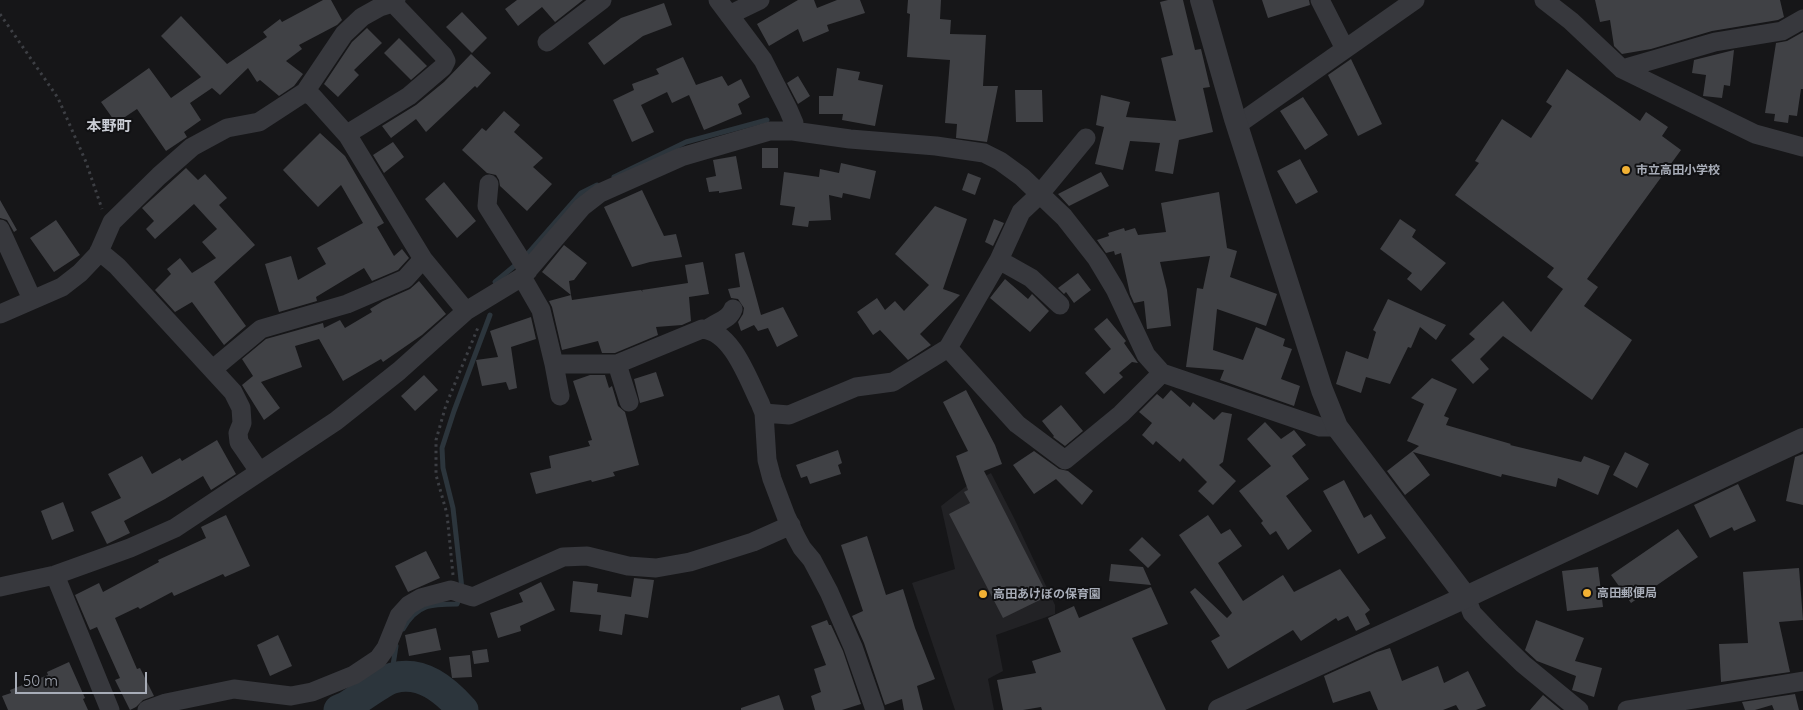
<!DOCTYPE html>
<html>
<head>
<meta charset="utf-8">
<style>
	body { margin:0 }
	#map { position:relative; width:1803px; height:710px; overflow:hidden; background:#161618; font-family:Quicksand,sans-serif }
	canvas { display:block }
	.scale { position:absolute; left:15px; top:672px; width:132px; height:22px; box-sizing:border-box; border:2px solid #a8adb8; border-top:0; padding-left:6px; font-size:15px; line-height:18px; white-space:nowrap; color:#a8adb8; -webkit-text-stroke:4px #111113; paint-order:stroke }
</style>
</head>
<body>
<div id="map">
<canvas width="1803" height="710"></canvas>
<div class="scale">50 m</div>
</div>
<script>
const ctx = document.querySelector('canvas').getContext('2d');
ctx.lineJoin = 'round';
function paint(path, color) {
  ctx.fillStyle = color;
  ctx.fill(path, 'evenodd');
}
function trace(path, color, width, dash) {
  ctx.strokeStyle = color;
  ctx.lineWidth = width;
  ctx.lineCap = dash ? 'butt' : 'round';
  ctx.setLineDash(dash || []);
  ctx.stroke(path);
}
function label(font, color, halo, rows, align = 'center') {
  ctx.font = font + ' Quicksand,"Noto Sans JP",sans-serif';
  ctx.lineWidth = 4;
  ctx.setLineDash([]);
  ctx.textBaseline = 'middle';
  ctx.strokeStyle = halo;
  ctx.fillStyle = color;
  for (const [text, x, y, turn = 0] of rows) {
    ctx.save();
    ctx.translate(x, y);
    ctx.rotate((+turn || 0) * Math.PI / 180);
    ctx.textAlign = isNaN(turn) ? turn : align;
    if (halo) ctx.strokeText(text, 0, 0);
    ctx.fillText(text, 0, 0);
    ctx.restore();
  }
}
const built = new Path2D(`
	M991,473L1014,518L1055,605V614L996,635L1003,671L988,679L994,710H955L912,583L955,569L941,506L968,485Z`);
const stream = new Path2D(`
	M614,177L686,142L767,120
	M524,258L581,193L597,185
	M495,282L518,263
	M462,589L453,508L443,468L442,448L454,411L490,315
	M403,629C417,604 431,604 457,604L460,597
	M391,678L396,646`);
const river = new Path2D(`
	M339,710L346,707C356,701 382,681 393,678C422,670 445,690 463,710`);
const building = new Path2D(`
	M323,0H331L342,20L337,25L299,45L302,49L286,61L303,74L294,86L279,96L260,80L257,82L248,68L220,95L212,88L190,103L201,120L184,132L187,137L166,151L137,109L116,123L101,102L149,68L171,98L201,77L161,36L181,16L227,64L267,37L263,32L280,19L282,22Z
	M517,0H583L555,22L542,7L518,26L505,9Z
	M798,0H814L817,8L837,0H860L865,13L827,25L829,31L803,42L798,29L769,46L757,24Z
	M908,0H941L940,19L951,20L950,34L986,35L983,86H998L987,142L956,138L957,124L945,123L950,60L907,57L910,14L907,13Z
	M1168,0H1183L1195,50L1201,49L1210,87L1203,88L1213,132L1179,140L1173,174L1155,171L1160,143L1130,141L1123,170L1095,164L1104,127L1096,125L1101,95L1130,102L1126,117L1176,121L1161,58L1173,55L1160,2Z
	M1262,0H1309L1310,5L1268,18Z
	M1595,0H1780L1784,17L1778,20L1712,31L1651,49L1622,54L1614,46L1610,20L1600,22Z
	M664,3L672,25L643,36L604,65L588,43L621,18Z
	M462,12L487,38L472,53L446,27Z
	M367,28L382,43L354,70L359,75L338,97L324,84L352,42Z
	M1803,32V89H1801L1797,116L1789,115L1788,123L1774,121L1775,114L1765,113L1776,43L1787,41Z
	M399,38L427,66L411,80L384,53Z
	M1734,50L1730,86L1724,85L1722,98L1703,96L1706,75L1692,73L1694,60Z
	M471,54L491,73L477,88L475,86L426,132L416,119L391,138L382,126L416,105L444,82Z
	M683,57L696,85L722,76L728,86L741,79L750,97L738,104L742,114L704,130L689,95L672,103L667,92L641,105L654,132L632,142L613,100L634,90L632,84L659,74L656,69Z
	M1351,59L1382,124L1358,136L1328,75Z
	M837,68L860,72L858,80L883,85L875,126L842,120L843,114H819V96H833Z
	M1567,69L1640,121L1646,112L1668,127L1662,136L1681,150L1587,279L1598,287L1584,306L1632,340L1592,400L1503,336L1480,359L1489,369L1473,384L1451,360L1475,339L1469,334L1503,301L1531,332L1563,289L1547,277L1554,268L1455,195L1479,163L1475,161L1502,119L1531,138L1552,106L1546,102Z
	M798,76L810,96L798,104L787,83Z
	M1015,90H1042L1043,122H1016Z
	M1303,97L1328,135L1305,150L1280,111Z
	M504,111L520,125L514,132L543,158L533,167L552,184L527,211L500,186L499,180L496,175L487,173L462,150L482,128L486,131Z
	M320,133L345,156L384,223L377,227L394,256L402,249L409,258L398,270L372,281L364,268L316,297L317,301L279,312L265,264L291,256L298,280L326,264L317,248L363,223L341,185L318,207L283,170Z
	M393,142L404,157L384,173L373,155Z
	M762,148H778V168H762Z
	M736,156L742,189L719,193V191L709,192L706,178L716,176L713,160Z
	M1300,159L1318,192L1296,204L1277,171Z
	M841,163L876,171L870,199L843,193L842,198L829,195L831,220L809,221L808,227L792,225L795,207L780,205L784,172L819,177L820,169L839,173Z
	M186,168L198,180L205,174L227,198L219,205L255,245L214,282L246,326L224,345L192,302L175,312L155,290L171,274L167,269L180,258L192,273L216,258L202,242L217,229L194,204L155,239L146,229L154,221L142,208Z
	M1101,172L1109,186L1069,206L1058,194Z
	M968,173L981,178L975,195L962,190Z
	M444,182L476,221L457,238L425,199Z
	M642,190L664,236L676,234L682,257L650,262L632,267L604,207Z
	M1219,192L1227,248L1237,251L1230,277L1277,294L1266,326L1217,309L1213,350L1243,360L1256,327L1285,339L1283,346L1292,349L1281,379L1300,386L1294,406L1220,380L1224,370L1186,367L1197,288L1203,289L1210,256L1160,262L1167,290L1171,326L1147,329L1144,301L1134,303L1130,294L1121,253L1115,255L1114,251L1106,253L1097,240L1109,236L1108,233L1124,228L1125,231L1135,228L1138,235L1166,232L1161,203Z
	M0,200L17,230L14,232L7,220L0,218Z
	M935,206L967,219L943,289L960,295L920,334L931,345L908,360L880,330L873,335L857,312L877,298L885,310L895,301L904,311L929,285L895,254Z
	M994,219L1004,223L993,246L985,242Z
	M1400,219L1416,230L1412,237L1446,263L1421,291L1407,279L1412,273L1380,249Z
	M56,220L80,255L54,272L30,238Z
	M564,245L587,263L574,280L569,281L571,295L542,272Z
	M744,252L761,315L783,307L798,336L777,347L768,328L758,331L754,325L741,331L738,322L743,314L744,308L738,299L731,298L728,289L740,287L735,254Z
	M703,262L709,294L689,297L691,321L682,325L656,327L658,335L615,353H602L598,341L562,350L552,307L549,301L571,295L572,300L641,290L643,292L642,290L688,283L685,265Z
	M1078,273L1091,290L1074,303L1066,292L1064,294L1058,288Z
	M1005,279L1028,299L1032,294L1049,311L1030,332L990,298Z
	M419,281L446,314L422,335L383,362L381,359L343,381L319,339L295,346L302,367L261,382L280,408L264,420L242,385L253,376L242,359L266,339L323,323L324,328L340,320L345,328L372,312L370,309L383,301L410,289Z
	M1388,299L1446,325L1436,340L1420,327L1411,348L1408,347L1390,384L1366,377L1361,393L1336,384L1346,351L1368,359L1376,332L1373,330Z
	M531,317L536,339L511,347L517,388L509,390L506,382L482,386L476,360L498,357L490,331Z
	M1107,318L1126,341L1124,343L1138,363L1132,362L1119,373L1123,377L1104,394L1085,373L1111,349L1094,329Z
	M656,372L664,396L640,403L634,379Z
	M424,375L438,390L415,411L401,396Z
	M590,375H605L609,388L612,386L618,406L625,412L639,465L613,472L615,476L592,482L591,480L536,494L530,473L551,468L549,456L590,446L588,441L592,440L573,381Z
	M1432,378L1457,389L1444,416L1449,418L1446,425L1511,444L1510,445L1581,462L1584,456L1610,466L1598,495L1558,478L1556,487L1502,474L1501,477L1413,452L1430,475L1405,495L1387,471L1419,446L1407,441L1424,404L1411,398Z
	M966,390L995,445L1002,464L984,471L1048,596L1003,618L949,514L970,503L964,492L968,490L956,456L968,451L943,402Z
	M1171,390L1190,407L1193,402L1214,420L1222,412L1232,414L1223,462L1219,465L1236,481L1213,505L1198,491L1207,482L1183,458L1180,462L1156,441L1153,445L1142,435L1152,423L1139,412L1157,394L1163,399Z
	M1061,405L1083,431L1065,446L1053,437L1054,436L1042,421Z
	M1265,422L1281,439L1294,430L1306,445L1292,456L1309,479L1286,496L1312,531L1288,550L1276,531L1270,535L1261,523L1263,521L1239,491L1271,466L1247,439Z
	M217,440L236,474L211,490L203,476L165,499L124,521L130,533L107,544L91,512L121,498L108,474L142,456L152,474L180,458L182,461Z
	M838,450L842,463L838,465L841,474L810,484L807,476L801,478L796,465Z
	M1034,451L1059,469L1068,471L1093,491L1082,505L1056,479L1034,494L1013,465Z
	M1625,452L1649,464L1637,488L1613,475Z
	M1803,454V505L1786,501L1795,457Z
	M1344,480L1364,518L1371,514L1386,538L1358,554L1323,491Z
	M1738,484L1756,521L1734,531L1732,527L1710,538L1694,505Z
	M63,502L74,531L52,540L41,511Z
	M226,515L250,566L225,577L223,574L174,596L172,592L140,609L138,607L115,618L137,669L140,668L154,696L143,700L136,707L130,710L115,680L120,678L97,627L90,630L75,595L99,583L103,592L159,562L158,560L206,538L201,527Z
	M1208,515L1221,534L1230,529L1242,546L1218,563L1243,601L1283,575L1294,592L1340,569L1370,610L1365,614L1370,624L1356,631L1348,616L1338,621L1336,618L1301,641L1293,630L1228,669L1211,641L1220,636L1190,592L1195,588L1227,618L1232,613L1179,535Z
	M1678,529L1698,557L1631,603L1611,575Z
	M867,536L886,595L903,589L915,628L935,679L917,686L923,710H904L902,699L885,705L864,643L852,616L863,611L841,545Z
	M1142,537L1161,555L1148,568L1129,550Z
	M426,551L440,578L408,592L395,566Z
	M1111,564L1143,567L1151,585L1109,581Z
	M1598,567L1603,607L1567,611L1562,571Z
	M1799,568L1803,620L1779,622L1790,672L1721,682L1719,644L1748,643L1743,572Z
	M634,578L654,580L648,618L625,614L622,635L599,631L601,615L570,612L573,581L598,584L597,592L631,597Z
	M541,582L555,610L520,626L521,631L498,638L490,613L523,602L519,593Z
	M1151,587L1168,624L1132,638L1166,710H1042L1041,707L1023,710H1003L997,680L1036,673L1032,661L1061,652L1048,618L1074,606L1079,618Z
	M827,620L829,625H831L843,651L861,704L842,710H815L811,696L821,692L814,669L826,665L811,626Z
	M1536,620L1584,638L1575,661L1602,668L1594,697L1572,690L1576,676L1537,661L1525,650Z
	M436,628L441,650L409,656L405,635Z
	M278,635L292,666L270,676L257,645Z
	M1390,648L1402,681L1438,666L1444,683L1468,671L1486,706L1476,710H1459L1456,705L1443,710H1378L1370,691L1333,703L1324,676L1377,652Z
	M487,649L489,662L474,664L472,651Z
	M470,655L472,677L452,678L449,657Z
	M69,662L85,698L83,699L88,710H8L2,696L11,693L10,690L48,675L47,672Z
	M1795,694L1799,710H1774L1772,705L1755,710H1745L1742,702Z
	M779,695L784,710H741V708Z
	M1543,695L1561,710H1530Z`);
const path = new Path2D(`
	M0,14L58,98L86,162L102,209
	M453,575L447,514L436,475V440L446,405L479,325`);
const minor = new Path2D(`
	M718,0L763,60L788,109L794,123L793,131
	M1320,0L1345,49
	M1544,0L1571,21L1622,69L1755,134L1803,147
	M729,15L760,0
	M547,42L602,0
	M1622,69L1715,42L1782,31L1803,19
	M305,92L313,97L348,136L423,259L466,311
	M1237,125L1415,0
	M347,134L409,96L443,67L446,61L443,55L393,3
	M489,184L487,206L528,271
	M0,229L32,299
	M99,251L117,266L233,392L241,408L242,423L238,433L239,442L259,471
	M999,260L948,348L1017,424L1065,460L1121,414L1162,373
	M522,277L541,310L554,364H617L702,329C732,331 748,379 760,403L764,413L767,460L772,479L786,516L796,537L802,548L812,560L829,592L853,647L875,710
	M1060,305L1031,278L999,260L1021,212L1039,195L1086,138
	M0,314L62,287L80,273L98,254L112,222L159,176L192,147L227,128L259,122L305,92L344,34L362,17L380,7L393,3L396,0
	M707,330C716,321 729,321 733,309
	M554,364L560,396
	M617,364L629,402
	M213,369L261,329L347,304L405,279L423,259
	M764,413L789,415L856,387L893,382L948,348
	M55,575L110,710
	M0,587L55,575L130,548L175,528L336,421L399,371L466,311L522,277L582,207L600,193L681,157L770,131H793L850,139L936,146L984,153L1000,161L1022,177L1064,217L1097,259L1115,289L1146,355L1162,373L1320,427H1337
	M1466,597L1472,613L1492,634L1523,664L1579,710
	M147,710L166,703L234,689L291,696L312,692L354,675L378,659L386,648L399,616L409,605L421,598L451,590L473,597L563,557L587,556L628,566L656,568L690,562L753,542L791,525
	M1627,710L1803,681`);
const tertiary = new Path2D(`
	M1201,0L1235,119L1322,390L1337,427L1466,597
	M1219,710L1466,597L1803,439`);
const markers = [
	[1626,170,5,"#f2b134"],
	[1587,593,5,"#f2b134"],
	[983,594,5,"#f2b134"]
];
const poiNames = [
	["市立高田小学校",1636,170],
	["高田郵便局",1597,593],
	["高田あけぼの保育園",993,594]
];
const quarterNames = [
	["本野町",109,126]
];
paint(built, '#222225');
trace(stream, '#2c353c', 5);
trace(river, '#2c353c', 31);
paint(building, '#404145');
trace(path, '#3d3f44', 3, [2.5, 4]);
trace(minor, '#37383d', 19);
trace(tertiary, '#37383d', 22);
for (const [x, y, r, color] of markers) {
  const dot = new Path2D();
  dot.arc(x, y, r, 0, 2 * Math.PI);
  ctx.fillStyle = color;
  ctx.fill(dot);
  trace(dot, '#111113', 2);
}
label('bold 12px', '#a8adb8', '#111113', poiNames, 'left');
label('bold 15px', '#c9ccd4', '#111113', quarterNames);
</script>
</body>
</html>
